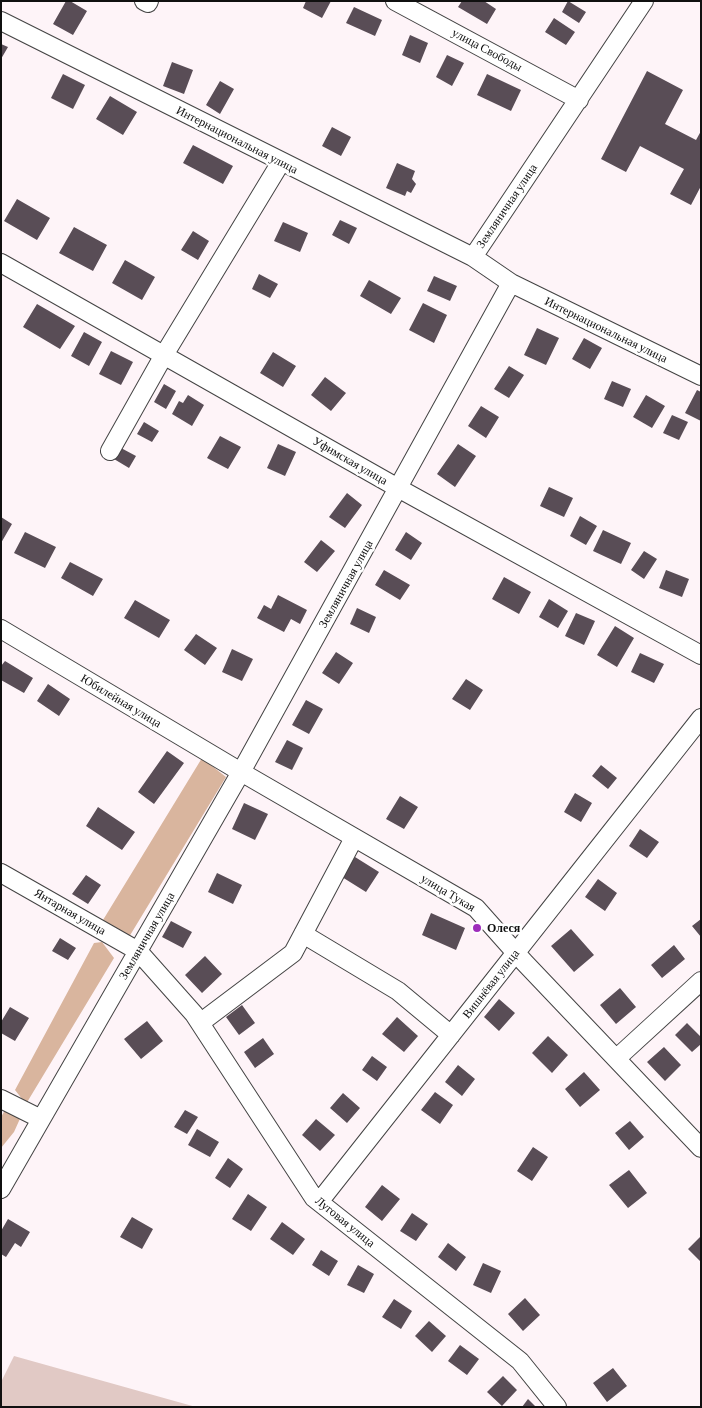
<!DOCTYPE html>
<html>
<head>
<meta charset="utf-8">
<style>
	body { margin:0 }
	#map { position:relative; width:702px; height:1408px; overflow:hidden; background:#fef4f8; font-family:"Crimson Pro",serif }
	canvas { display:block }
	.frame { position:absolute; inset:0; border:2px solid #101010; pointer-events:none }
</style>
</head>
<body>
<div id="map">
<canvas width="702" height="1408"></canvas>
<div class="frame"></div>
</div>
<script>
const ctx = document.querySelector('canvas').getContext('2d');
ctx.lineJoin = 'round';
function paint(path, color) {
  ctx.fillStyle = color;
  ctx.fill(path, 'evenodd');
}
function trace(path, color, width, dash) {
  ctx.strokeStyle = color;
  ctx.lineWidth = width;
  ctx.lineCap = dash ? 'butt' : 'round';
  ctx.setLineDash(dash || []);
  ctx.stroke(path);
}
function label(font, color, halo, rows, align = 'center') {
  ctx.font = font + ' "Crimson Pro",serif';
  ctx.lineWidth = 5;
  ctx.setLineDash([]);
  ctx.textBaseline = 'middle';
  ctx.strokeStyle = halo;
  ctx.fillStyle = color;
  for (const [text, x, y, turn = 0] of rows) {
    ctx.save();
    ctx.translate(x, y);
    ctx.rotate((+turn || 0) * Math.PI / 180);
    ctx.textAlign = isNaN(turn) ? turn : align;
    if (halo) ctx.strokeText(text, 0, 0);
    ctx.fillText(text, 0, 0);
    ctx.restore();
  }
}
const forest = new Path2D(`
	M202,758L226,777L129,937L103,920Z
	M102,942L114,958L26,1104L15,1090L94,943Z
	M8,1105L23,1112L14,1132L1,1148V1117Z`);
const cemetery = new Path2D(`
	M14,1356L196,1407H1V1382Z`);
const building = new Path2D(`
	M66,1H70L87,11L73,35L53,24Z
	M306,1H331L322,18L303,8Z
	M462,1H484L496,9L487,24L458,7Z
	M568,1L586,12L579,23L562,12Z
	M354,7L382,20L375,36L346,23Z
	M554,18L575,32L566,45L545,32Z
	M410,35L428,43L420,63L402,55Z
	M1,44L8,47L1,59Z
	M447,55L464,63L452,86L436,77Z
	M172,62L193,70L184,94L163,86Z
	M647,71L683,90L665,124L696,140L701,131V186L691,205L670,194L684,169L640,146L626,172L601,159Z
	M63,74L85,85L73,109L51,98Z
	M487,74L521,90L511,111L477,95Z
	M220,81L234,89L220,114L206,105Z
	M110,96L137,112L123,135L96,119Z
	M332,127L351,137L341,156L322,146Z
	M193,145L233,166L223,184L183,163Z
	M397,163L415,171L412,179L416,184L411,193L407,191L405,196L386,188Z
	M17,199L50,218L37,240L4,221Z
	M340,220L357,228L349,244L332,235Z
	M283,222L308,233L300,252L274,241Z
	M74,227L107,245L93,271L59,253Z
	M193,231L209,241L198,260L181,250Z
	M125,260L155,277L142,300L112,283Z
	M259,274L278,284L270,298L252,289Z
	M434,276L457,286L450,301L427,291Z
	M369,280L401,298L391,314L360,296Z
	M423,303L447,315L434,343L409,330Z
	M37,304L75,326L60,349L23,327Z
	M537,328L559,338L546,365L524,355Z
	M84,332L102,342L89,366L71,356Z
	M584,338L602,348L590,369L572,359Z
	M111,351L133,362L121,385L99,374Z
	M273,352L296,366L283,387L260,373Z
	M509,366L524,375L509,398L494,389Z
	M325,377L346,393L331,411L311,395Z
	M612,381L631,389L623,407L604,399Z
	M164,384L176,391L166,409L154,402Z
	M697,390L701,392V421L685,413Z
	M188,395L204,405L192,426L172,414L179,401L183,403Z
	M646,395L665,406L652,428L633,417Z
	M481,406L499,417L486,438L468,426Z
	M672,415L688,422L679,440L663,433Z
	M144,422L159,431L152,442L137,434Z
	M220,436L241,447L228,469L207,458Z
	M278,444L296,452L285,476L267,468Z
	M458,444L476,456L455,487L437,474Z
	M121,448L136,456L129,468L114,459Z
	M549,487L573,498L564,517L540,506Z
	M347,493L362,505L345,528L329,517Z
	M580,516L597,526L586,545L570,536Z
	M1,517L12,524L1,543Z
	M603,530L631,543L621,564L593,551Z
	M25,532L56,547L45,568L14,553Z
	M406,532L422,543L411,560L395,550Z
	M321,540L335,551L317,572L304,562Z
	M644,551L657,559L644,579L631,570Z
	M70,562L103,579L93,596L61,578Z
	M384,570L410,585L400,600L375,585Z
	M666,570L689,579L682,597L659,588Z
	M504,577L531,592L519,614L492,599Z
	M278,595L307,610L300,624L291,619L284,632L257,618L264,605L271,609Z
	M549,599L568,611L558,628L539,617Z
	M135,600L170,620L159,638L124,618Z
	M357,608L376,617L369,633L350,624Z
	M576,613L595,621L584,645L565,636Z
	M615,626L634,638L617,667L597,655Z
	M196,634L217,648L205,665L184,650Z
	M232,649L253,659L242,681L222,672Z
	M336,652L353,663L339,684L322,673Z
	M640,653L664,664L654,683L631,672Z
	M5,661L33,678L24,693L1,680V666Z
	M466,679L483,690L470,710L452,699Z
	M48,684L70,699L59,716L37,701Z
	M306,700L323,709L309,734L292,725Z
	M287,740L303,748L292,770L275,762Z
	M167,751L184,763L154,804L138,792Z
	M601,765L617,778L608,789L592,776Z
	M575,793L592,803L581,822L564,812Z
	M400,796L418,807L404,829L386,819Z
	M244,803L268,814L255,840L232,829Z
	M98,807L135,832L122,850L86,826Z
	M640,829L659,842L647,858L629,846Z
	M355,857L379,872L366,892L342,877Z
	M217,873L242,885L233,904L208,892Z
	M86,875L101,885L88,904L72,894Z
	M598,879L617,893L605,911L585,897Z
	M431,913L465,928L456,950L422,935Z
	M701,919V937L692,926Z
	M171,921L192,932L183,948L162,937Z
	M571,929L594,955L574,972L551,946Z
	M60,938L76,948L68,960L52,951Z
	M674,945L685,959L662,978L651,965Z
	M205,956L222,974L202,993L185,975Z
	M620,988L636,1007L616,1024L600,1005Z
	M499,999L515,1013L499,1031L484,1017Z
	M242,1005L255,1023L239,1035L226,1017Z
	M10,1007L29,1018L15,1041L1,1033V1022Z
	M397,1017L418,1036L404,1052L382,1034Z
	M147,1021L163,1041L141,1059L124,1039Z
	M687,1023L701,1037V1044L692,1052L675,1035Z
	M548,1036L568,1055L552,1073L532,1053Z
	M263,1038L274,1054L255,1068L244,1052Z
	M664,1047L681,1065L665,1081L647,1062Z
	M372,1056L387,1067L377,1081L362,1070Z
	M458,1065L475,1079L462,1096L445,1082Z
	M584,1072L600,1090L580,1107L565,1089Z
	M435,1092L453,1105L440,1124L421,1110Z
	M343,1093L360,1108L347,1123L330,1108Z
	M185,1110L198,1117L187,1134L174,1127Z
	M316,1119L335,1135L320,1151L302,1135Z
	M630,1121L644,1137L629,1150L615,1133Z
	M197,1129L219,1142L210,1157L188,1145Z
	M533,1147L548,1157L532,1181L517,1171Z
	M228,1158L243,1169L230,1188L215,1178Z
	M629,1170L647,1193L628,1208L609,1185Z
	M382,1185L400,1199L382,1221L365,1207Z
	M248,1194L267,1207L251,1231L232,1219Z
	M412,1213L428,1224L416,1241L400,1231Z
	M132,1217L153,1229L142,1249L120,1237Z
	M8,1219L30,1232L21,1247L15,1243L6,1257L1,1254V1231Z
	M282,1222L305,1239L293,1255L270,1239Z
	M701,1236V1262L688,1249Z
	M448,1243L466,1257L456,1271L438,1257Z
	M321,1250L338,1261L329,1276L312,1265Z
	M483,1263L501,1271L491,1293L473,1285Z
	M358,1265L374,1274L364,1293L347,1285Z
	M525,1298L540,1315L523,1331L508,1314Z
	M394,1299L412,1311L401,1329L382,1317Z
	M429,1321L446,1336L432,1352L415,1336Z
	M460,1345L479,1359L467,1375L448,1361Z
	M613,1368L627,1386L607,1402L593,1383Z
	M503,1376L517,1390L502,1406L487,1392Z
	M528,1399L536,1407H522Z`);
const minor = new Path2D(`
	M144,1L148,3L149,1
	M395,1L579,100
	M1,21L473,257
	M1,263L398,488L701,655
	M511,283L701,376
	M110,451L164,355L281,162
	M1,629L241,772L476,908L524,962L701,1148
	M1,873L138,951L194,1014L314,1198L520,1361L557,1407
	M303,934L398,991L451,1035
	M200,1023L293,953L354,838
	M617,1058L701,981
	M1,1099L41,1119
	M1,1189L241,772L511,283L473,257L644,1
	M319,1202L701,718`);
const markers = [
	[477,928,5,"#9e2dbb"]
];
const streetNames = [
	["улица Свободы",487,50,28],
	["Интернациональная улица",237,140,27],
	["Земляничная улица",507,206,-56],
	["Интернациональная улица",606,330,26],
	["Уфимская улица",350,461,30],
	["Земляничная улица",346,584,-61],
	["Юбилейная улица",121,701,31],
	["улица Тукая",448,893,31],
	["Янтарная улица",70,912,30],
	["Земляничная улица",147,936,-60],
	["Вишнёвая улица",491,984,-52],
	["Луговая улица",345,1222,39]
];
const poiNames = [
	["Олеся",487,928]
];
paint(forest, '#d9b59e');
paint(cemetery, '#e1c9c5');
paint(building, '#594d56');
trace(minor, '#434343', 20);
trace(minor, '#fff', 18);
for (const [x, y, r, color] of markers) {
  const dot = new Path2D();
  dot.arc(x, y, r, 0, 2 * Math.PI);
  ctx.fillStyle = color;
  ctx.fill(dot);
  trace(dot, '#fff', 2);
}
label('12px', '#101010', '#fff', streetNames);
label('bold 12px', '#101010', '#fff', poiNames, 'left');
</script>
</body>
</html>
